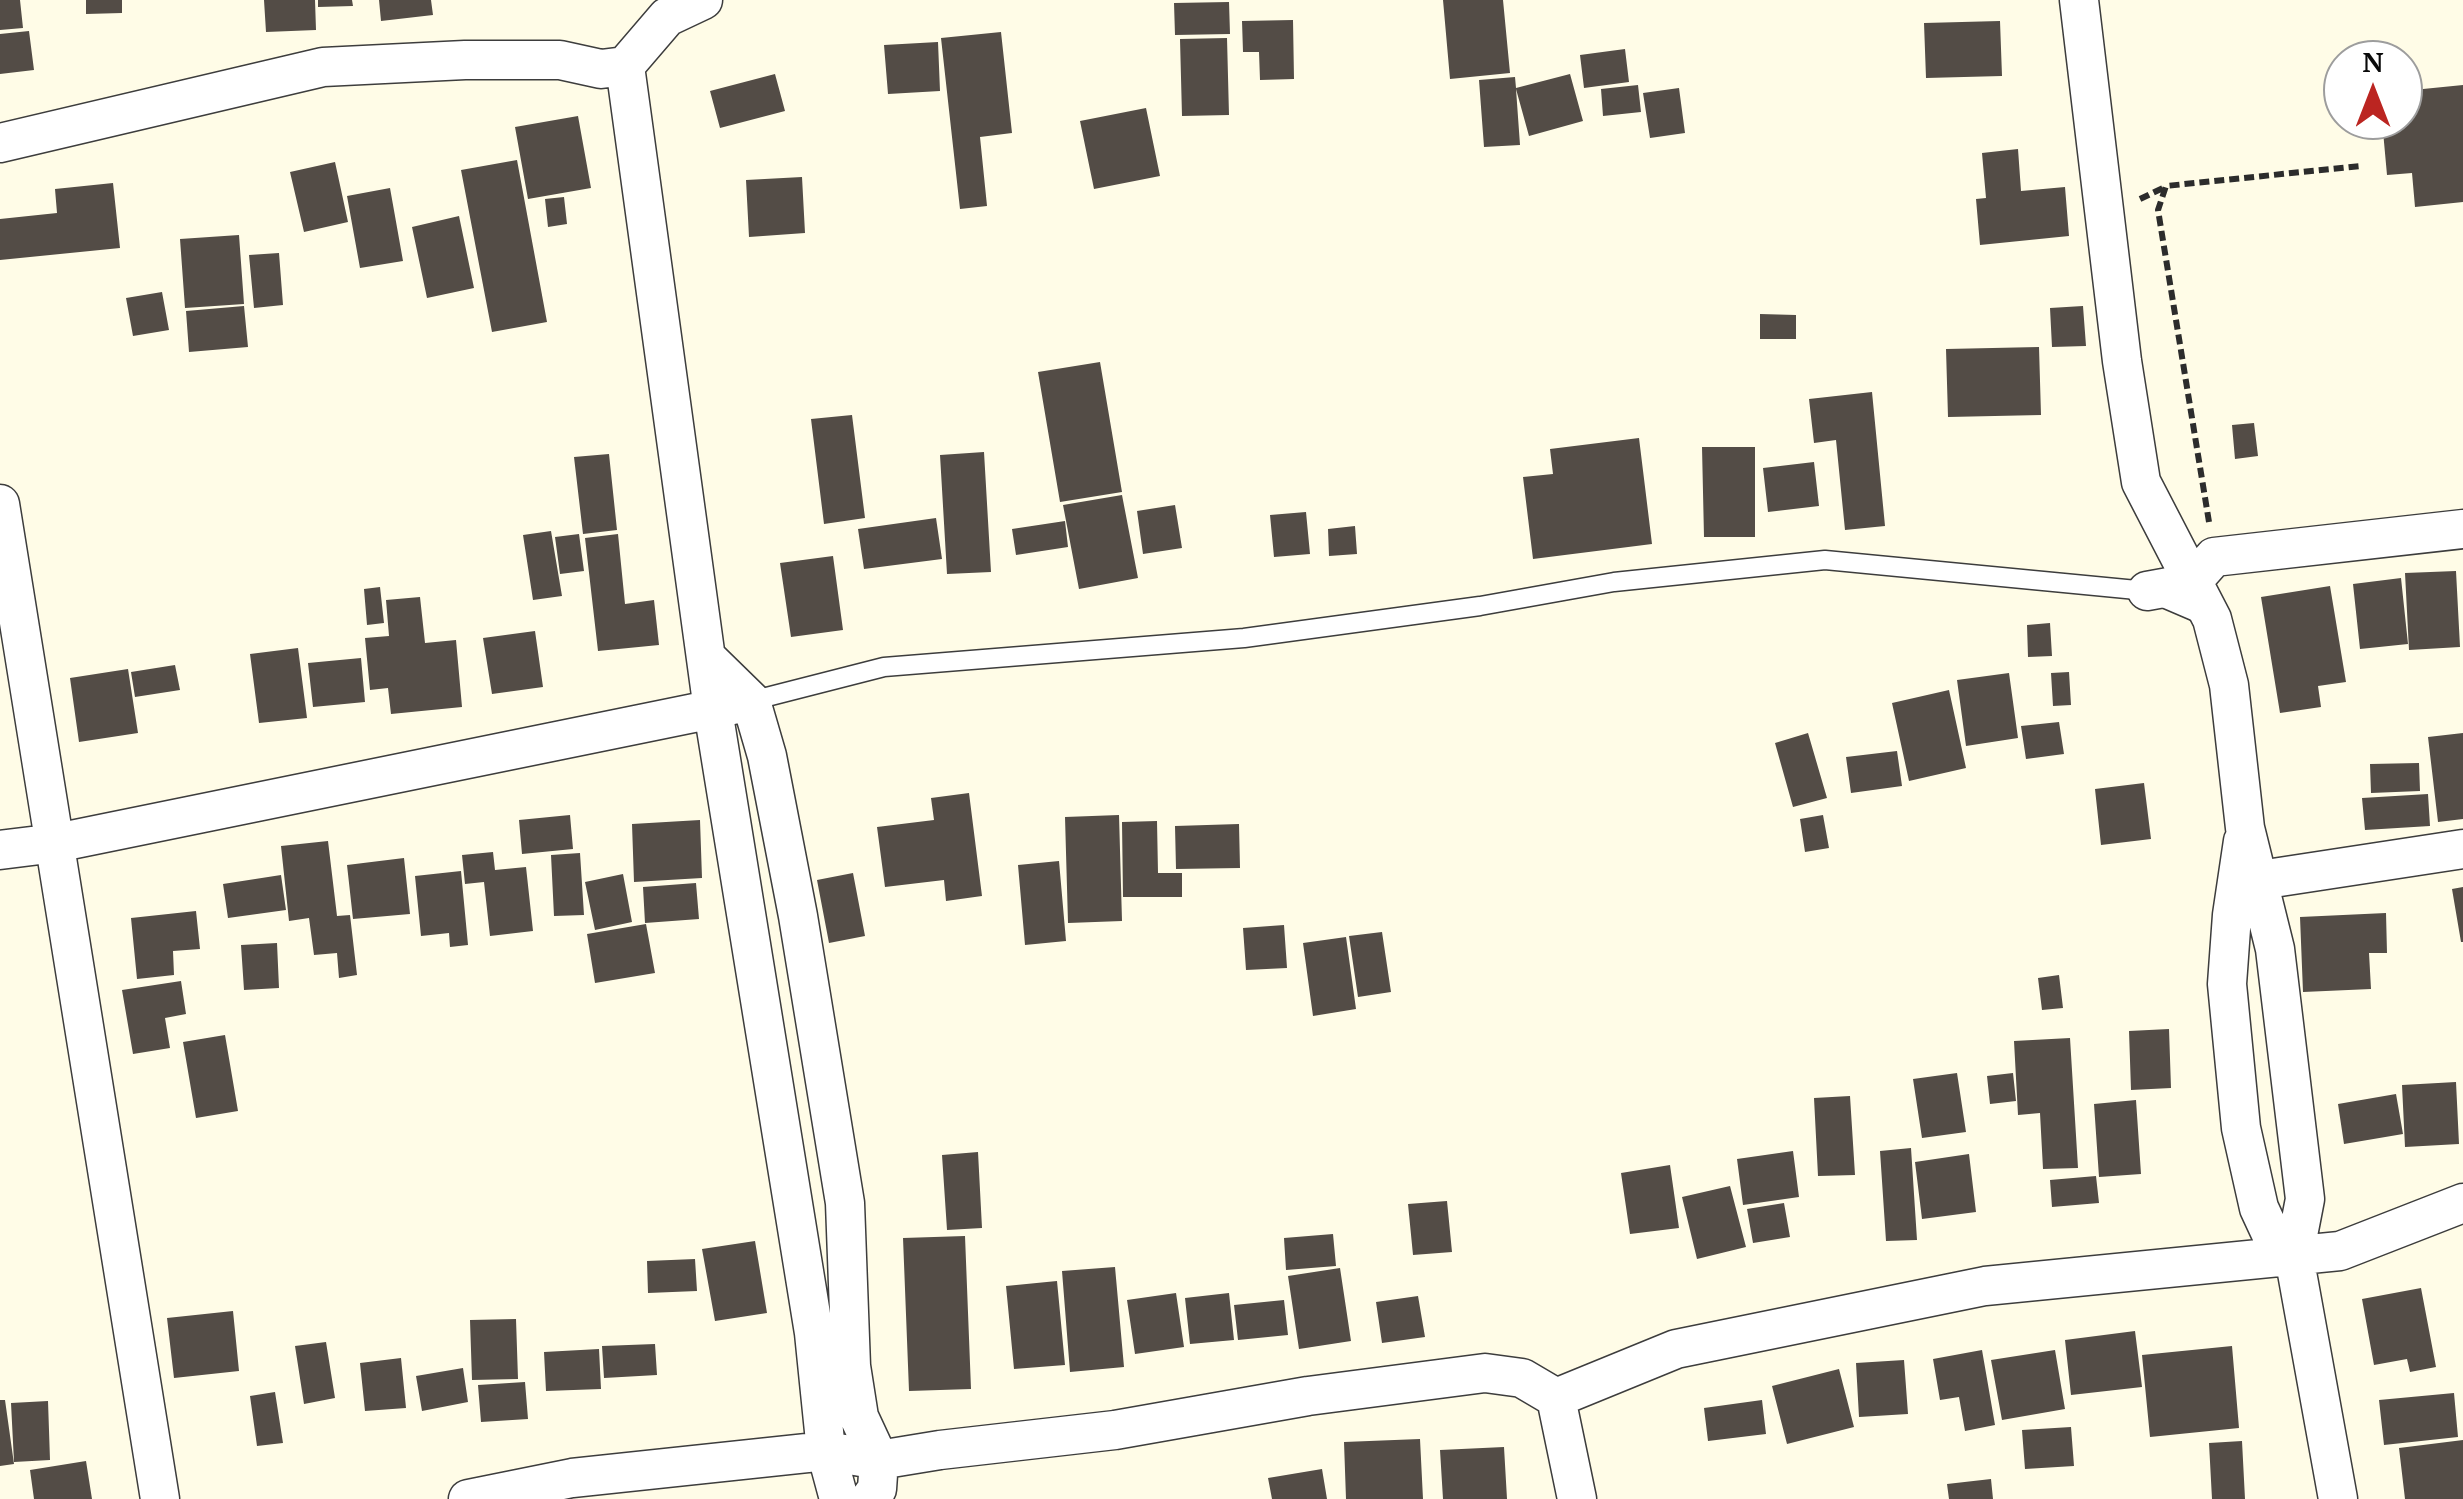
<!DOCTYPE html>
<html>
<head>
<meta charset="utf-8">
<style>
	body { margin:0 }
	#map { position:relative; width:2463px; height:1499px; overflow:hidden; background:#fffce7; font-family:"PT Serif",serif }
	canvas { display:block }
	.north { position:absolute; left:2323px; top:40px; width:100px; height:100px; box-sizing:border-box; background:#fff; border:2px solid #9d9d9d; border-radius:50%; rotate:0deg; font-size:28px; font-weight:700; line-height:40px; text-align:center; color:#0a0a0a }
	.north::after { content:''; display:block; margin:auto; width:35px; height:45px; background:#bb2521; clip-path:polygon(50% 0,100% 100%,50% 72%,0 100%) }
</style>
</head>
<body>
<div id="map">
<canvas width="2463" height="1499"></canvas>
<div class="north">N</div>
</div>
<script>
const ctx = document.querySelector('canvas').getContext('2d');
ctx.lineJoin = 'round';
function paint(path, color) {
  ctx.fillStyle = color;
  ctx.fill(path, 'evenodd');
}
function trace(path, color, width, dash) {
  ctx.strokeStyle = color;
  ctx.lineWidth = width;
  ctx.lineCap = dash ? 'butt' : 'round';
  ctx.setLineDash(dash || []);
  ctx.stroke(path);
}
const building = new Path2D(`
	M0,0H20L23,28L0,30Z
	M86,0H122V13L86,14Z
	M264,0H315L316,30L266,32Z
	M318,0H352L353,6L318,7Z
	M379,0H431L433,15L381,21Z
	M1443,0H1503L1510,73L1450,79Z
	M1229,2L1230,34L1175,35L1174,3Z
	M1293,20L1294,79L1260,80L1259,52H1243L1242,21Z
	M2000,21L2002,76L1926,78L1924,23Z
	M29,31L34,70L0,74V34Z
	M1001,32L1012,133L980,137L987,206L960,209L941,38Z
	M1227,38L1229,115L1182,116L1180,39Z
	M938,42L940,91L888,94L884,45Z
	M1625,49L1629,82L1584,88L1580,55Z
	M775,74L785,111L720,128L710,91Z
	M1570,74L1583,121L1529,136L1516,89L1520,145L1484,147L1479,80L1515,77L1516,88Z
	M1638,85L1641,112L1603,116L1601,89Z
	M2463,85V202L2415,207L2412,173L2387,175L2383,131L2403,129V91Z
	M1679,88L1685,133L1650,138L1643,93Z
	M1146,108L1160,176L1094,189L1080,121Z
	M578,116L591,188L528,199L515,127Z
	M2018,149L2021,191L2065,187L2069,236L1980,245L1976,199L1986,198L1982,153Z
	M517,160L547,322L492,332L461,170Z
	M335,162L348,222L304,232L290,172Z
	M802,177L805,233L749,237L746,180Z
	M113,183L120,248L0,260V219L57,213L55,189Z
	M390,188L403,261L360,268L347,196Z
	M564,197L567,224L548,227L545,199Z
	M459,216L474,288L427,298L412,227Z
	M239,235L244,304L185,308L180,239Z
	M279,253L283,305L254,308L249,255Z
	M162,292L169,330L133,336L126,298Z
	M244,306L248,347L189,352L186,311Z
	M2083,306L2086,346L2052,347L2050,308Z
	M1760,314L1796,315V339H1760Z
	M2039,347L2041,415L1948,417L1946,349Z
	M1100,362L1122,492L1060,502L1038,372Z
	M1872,392L1885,526L1845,530L1836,440L1814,443L1809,399Z
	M852,415L865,518L824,524L811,419Z
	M2254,423L2258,456L2235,459L2232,425Z
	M1639,438L1652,544L1533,559L1523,477L1553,474L1550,449Z
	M1702,447H1755V537H1704Z
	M984,452L991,572L947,574L940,455Z
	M609,454L617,530L583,534L574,457Z
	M1814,462L1819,506L1768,512L1763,468Z
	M1122,495L1138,578L1079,589L1063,505Z
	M1175,505L1182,548L1143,554L1137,511Z
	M1306,512L1310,554L1274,557L1270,515Z
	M936,518L942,559L864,569L858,529Z
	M1065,521L1068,547L1016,555L1012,529Z
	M1355,526L1357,554L1329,556L1328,529Z
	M551,531L562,596L533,600L523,535Z
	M579,534L584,571L560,574L555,537Z
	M618,534L625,604L654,600L659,645L598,651L585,538Z
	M833,556L843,630L791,637L780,563Z
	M2456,571L2460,647L2409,650L2405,573Z
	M2401,578L2408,644L2360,649L2353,584Z
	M2330,586L2346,682L2318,686L2321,707L2280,713L2261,597Z
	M380,587L384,623L367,625L364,589Z
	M420,597L425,643L456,640L462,707L391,714L388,688L370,690L365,638L389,636L386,600Z
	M2050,623L2052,656L2028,657L2027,625Z
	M535,631L543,687L492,694L483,638Z
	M298,648L307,718L259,723L250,654Z
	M361,658L365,702L313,707L308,663Z
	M175,665L180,690L135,697L131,672Z
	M128,669L138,733L79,742L70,678Z
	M2069,672L2071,705L2053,706L2051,673Z
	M2009,673L2018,738L1966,746L1957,680Z
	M1949,690L1966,768L1909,781L1892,703Z
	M2059,722L2064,754L2026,759L2021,726Z
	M1808,733L1827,798L1793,807L1775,743Z
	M2463,733V819L2438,822L2428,737Z
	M1897,751L1902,786L1851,793L1846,757Z
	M2419,763L2420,791L2371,793L2370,764Z
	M2144,783L2151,839L2101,845L2095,789Z
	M969,793L982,896L946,901L944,880L885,887L877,827L934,820L931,798Z
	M2428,794L2430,826L2365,830L2362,798Z
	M570,815L573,849L522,854L519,820Z
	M1119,815L1122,921L1068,923L1065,817Z
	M1823,815L1829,848L1805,852L1800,819Z
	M700,820L702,878L634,882L632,824Z
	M1157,821L1158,873H1182V897H1123L1122,822Z
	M1239,824L1240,868L1176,869L1175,826Z
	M328,841L337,916L350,915L357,975L339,978L337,953L314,955L309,918L289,921L281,846Z
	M493,852L495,870L526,867L533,931L490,936L484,882L465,884L462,855Z
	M580,853L584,915L554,916L551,855Z
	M404,858L410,914L353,919L347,865Z
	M1059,861L1066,941L1025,945L1018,865Z
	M461,871L468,945L450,947L449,933L421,936L415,876Z
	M853,873L865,936L829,943L817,880Z
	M623,874L632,922L595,930L585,882Z
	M281,875L286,910L228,918L223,884Z
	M696,883L699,919L645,923L643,887Z
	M2463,887V942H2461L2452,889Z
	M196,911L200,949L173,951L174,975L137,979L131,918Z
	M2386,913L2387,953H2369L2371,989L2303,992L2300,917Z
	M646,924L655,973L595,983L587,934Z
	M1284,925L1287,968L1246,970L1243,928Z
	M1382,932L1391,992L1358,997L1349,936Z
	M1346,937L1356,1009L1313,1016L1303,943Z
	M277,943L279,988L244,990L241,945Z
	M2059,975L2063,1008L2042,1010L2038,978Z
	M181,981L186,1014L165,1018L170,1048L133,1054L122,990Z
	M2169,1029L2171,1088L2131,1090L2129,1031Z
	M225,1035L238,1111L196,1118L183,1042Z
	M2070,1038L2078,1168L2043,1169L2040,1113L2018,1115L2014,1041Z
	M1957,1073L1966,1132L1922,1138L1913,1079Z
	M2013,1073L2016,1101L1990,1104L1987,1076Z
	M2456,1082L2459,1144L2405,1147L2402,1085Z
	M2396,1094L2403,1134L2344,1144L2338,1104Z
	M1850,1096L1855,1175L1818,1176L1814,1098Z
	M2136,1100L2141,1174L2099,1177L2094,1104Z
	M1911,1148L1917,1240L1886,1241L1880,1151Z
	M1793,1151L1799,1197L1743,1205L1737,1159Z
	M978,1152L982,1228L947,1230L942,1155Z
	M1969,1154L1976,1212L1922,1219L1915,1162Z
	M1670,1165L1679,1228L1630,1234L1621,1173Z
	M2096,1176L2099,1203L2052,1207L2050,1180Z
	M1730,1186L1746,1247L1697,1259L1682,1197Z
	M1447,1201L1452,1252L1413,1255L1408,1204Z
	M1784,1203L1790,1237L1753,1243L1747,1209Z
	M1333,1234L1336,1266L1286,1270L1284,1238Z
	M965,1236L971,1389L909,1391L903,1238Z
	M755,1241L767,1313L715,1321L702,1249Z
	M695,1259L697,1291L648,1293L647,1261Z
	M1115,1267L1124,1367L1070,1372L1062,1271Z
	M1340,1268L1351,1341L1299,1349L1288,1276Z
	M1057,1281L1065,1365L1014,1369L1006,1286Z
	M2421,1288L2436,1367L2410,1372L2407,1359L2374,1365L2362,1299Z
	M1176,1293L1184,1347L1135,1354L1127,1300Z
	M1229,1293L1234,1340L1190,1344L1185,1298Z
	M1418,1296L1425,1337L1382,1343L1376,1302Z
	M1284,1300L1288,1335L1238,1340L1234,1305Z
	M233,1311L239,1371L174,1378L167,1318Z
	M516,1319L518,1379L472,1380L470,1320Z
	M2135,1331L2142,1387L2071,1395L2065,1340Z
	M326,1342L335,1398L304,1404L295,1346Z
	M655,1344L657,1375L604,1378L602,1346Z
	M2232,1346L2239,1428L2150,1437L2142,1355Z
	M599,1349L601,1389L546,1391L544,1352Z
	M1982,1350L1995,1425L1965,1431L1959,1397L1940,1400L1933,1359Z
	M2055,1350L2065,1409L2002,1420L1991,1360Z
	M401,1358L406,1408L365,1411L360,1363Z
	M1904,1360L1908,1414L1859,1417L1856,1363Z
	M463,1368L468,1402L422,1411L416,1376Z
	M1839,1369L1854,1427L1787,1444L1772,1386Z
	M525,1382L528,1419L481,1422L478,1385Z
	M275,1392L283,1443L257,1446L250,1396Z
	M2454,1393L2458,1437L2384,1445L2379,1400Z
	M0,1400H5L14,1464L0,1466Z
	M1762,1400L1766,1434L1708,1441L1704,1408Z
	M48,1401L50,1460L14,1462L11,1403Z
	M2071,1427L2074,1466L2025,1469L2022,1430Z
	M1420,1439L1423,1499H1346L1344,1442Z
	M2463,1440V1499H2405L2399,1448Z
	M2242,1441L2245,1499H2212L2209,1443Z
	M1504,1447L1507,1499H1443L1440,1450Z
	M86,1461L92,1499H34L30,1470Z
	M1322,1469L1327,1499H1272L1268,1478Z
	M1991,1479L1993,1499H1949L1947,1484Z`);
const path = new Path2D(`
	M2140,199L2165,187
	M2209,522L2158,210L2166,186L2360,166`);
const service = new Path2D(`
	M751,701L884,667L1244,638L1480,606L1614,582L1825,560L2147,591L2203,615`);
const minor = new Path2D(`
	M2079,0L2122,361L2141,482L2212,619L2229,685L2245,828L2275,949L2305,1199L2294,1256L2338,1499
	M625,66L713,710L814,1333L826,1451L839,1499
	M0,143L323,67L465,60H560L601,69L625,66L667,17L703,0
	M0,504L160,1499
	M2147,591L2191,583L2214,557L2463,529
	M708,659L751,701L767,756L798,916L845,1203L851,1366L859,1417L879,1460L877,1489L870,1499
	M2243,841L2232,915L2227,984L2241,1128L2259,1208L2272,1236L2294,1256
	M0,850L56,843L738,704
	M2260,880L2463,849
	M1556,1398L1577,1499
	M468,1499L572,1478L826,1451L879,1460L940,1450L1115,1430L1308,1396L1485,1373L1522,1378L1556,1398L1676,1349L1985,1286L2340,1251L2463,1203`);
paint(building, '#534c46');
trace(service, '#3d3d3d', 21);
trace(minor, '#3d3d3d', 41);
trace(path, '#2c2c2c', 6, [10, 5]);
trace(service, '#fff', 18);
trace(minor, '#fff', 38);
</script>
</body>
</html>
